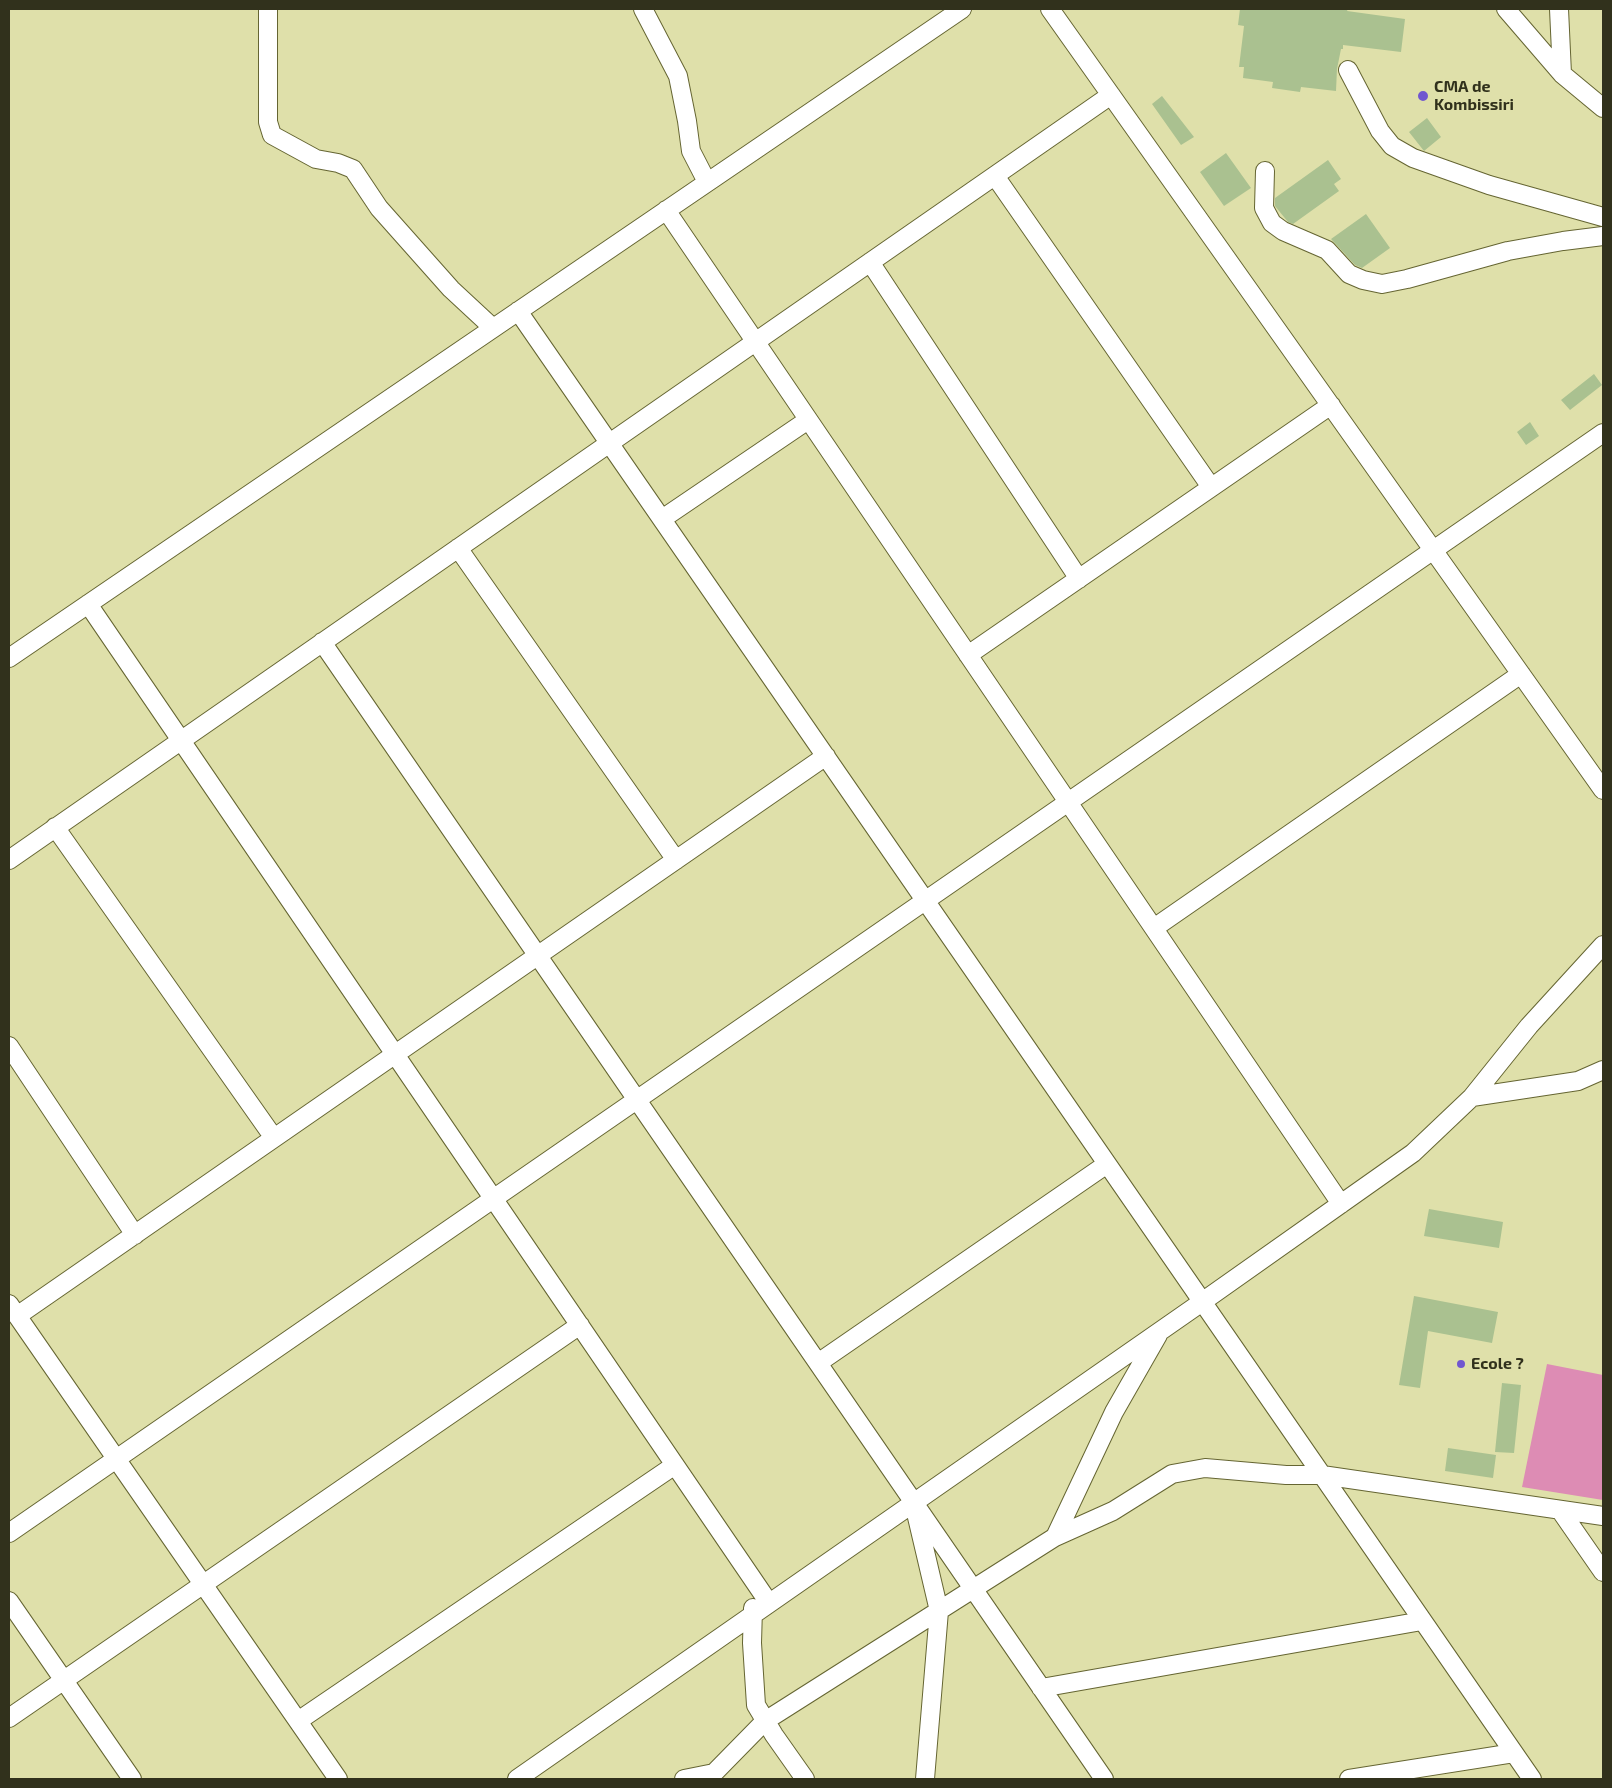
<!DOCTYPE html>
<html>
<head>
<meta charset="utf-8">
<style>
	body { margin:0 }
	#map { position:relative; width:1612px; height:1788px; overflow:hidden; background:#dfe0aa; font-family:"Exo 2",sans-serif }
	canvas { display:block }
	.frame { position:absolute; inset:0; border:10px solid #31311c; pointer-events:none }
</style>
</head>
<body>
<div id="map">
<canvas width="1612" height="1788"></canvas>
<div class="frame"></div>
</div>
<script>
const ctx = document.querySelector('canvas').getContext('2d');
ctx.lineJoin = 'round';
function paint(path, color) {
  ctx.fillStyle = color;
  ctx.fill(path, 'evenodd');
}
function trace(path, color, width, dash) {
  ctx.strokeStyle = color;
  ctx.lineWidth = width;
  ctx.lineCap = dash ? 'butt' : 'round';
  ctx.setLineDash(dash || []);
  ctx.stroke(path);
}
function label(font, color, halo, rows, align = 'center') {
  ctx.font = font + ' "Exo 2",sans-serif';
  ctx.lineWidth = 4.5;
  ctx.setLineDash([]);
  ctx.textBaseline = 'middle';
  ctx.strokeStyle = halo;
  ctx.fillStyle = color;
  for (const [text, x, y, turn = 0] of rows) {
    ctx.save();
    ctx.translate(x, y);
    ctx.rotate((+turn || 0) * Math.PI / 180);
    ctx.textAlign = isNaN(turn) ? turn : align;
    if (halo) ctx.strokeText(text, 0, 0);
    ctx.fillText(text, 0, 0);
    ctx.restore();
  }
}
const forest = new Path2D(`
	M1547,1364L1603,1375V1500L1522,1487Z`);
const building = new Path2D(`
	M1240,9H1348L1347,11L1405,19L1401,52L1343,45V49H1341L1337,69L1336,91L1301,87L1300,92L1272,88L1273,82L1243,78L1244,67H1239L1244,26L1238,25Z
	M1162,96L1194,137L1181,145L1152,104Z
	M1427,118L1441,137L1424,151L1409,132Z
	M1226,153L1251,188L1224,206L1200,172Z
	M1328,160L1341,179L1334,184L1339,191L1293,224L1288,222L1275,206V198Z
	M1366,214L1390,248L1362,268L1355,265L1331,239Z
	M1594,374L1602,385L1570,410L1561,400Z
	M1530,422L1539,436L1526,445L1517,432Z
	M1429,1209L1503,1222L1499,1248L1424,1236Z
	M1414,1296L1498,1312L1492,1343L1428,1331L1420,1388L1399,1385Z
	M1502,1383L1521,1385L1514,1453L1495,1452Z
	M1448,1448L1496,1455L1493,1478L1445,1471Z`);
const minor = new Path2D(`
	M268,9V122L272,135L316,159L338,163L353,169L379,208L451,289L493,328
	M643,9L678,76L687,121L691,151L707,182
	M1050,9L1603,790
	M1506,9L1562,74L1603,108
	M1559,9L1562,74
	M1348,70L1380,131L1392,146L1413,158L1489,185L1603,217
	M1265,171L1264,208L1272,223L1283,231L1327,250L1349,274L1363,280L1382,284L1407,279L1508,251L1563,241L1603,236
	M995,176L1211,487
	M666,210L1341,1204
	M870,262L1079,579
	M518,311L1532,1779
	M662,519L808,420
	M458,548L676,860
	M88,604L769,1603
	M322,642L1104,1779
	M968,655L1331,405
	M9,658L962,9
	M55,827L274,1138
	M9,860L1111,95
	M1154,928L1521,674
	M9,1046L135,1235
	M1472,1097L1578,1081L1603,1070
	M9,1304L338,1779
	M17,1316L826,756
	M818,1363L1107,1164
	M1560,1510L1603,1572
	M916,1513L939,1611L925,1779
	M9,1533L1603,433
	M1055,1537L1114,1412L1158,1335
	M9,1601L132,1779
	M753,1608L752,1643L756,1705L774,1735L805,1779
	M1041,1688L1422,1621
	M9,1718L580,1325
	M298,1721L675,1465
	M517,1779L1202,1302L1413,1153L1472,1097L1529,1026L1603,945
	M684,1779L714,1773L765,1721L1055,1537L1113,1511L1172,1474L1205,1468L1286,1475H1322L1603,1516
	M1349,1779L1514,1753`);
const markers = [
	[1423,96,6,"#7157d0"],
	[1461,1364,5,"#7157d0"]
];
const poiNames = [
	["CMA de",1434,87],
	["Kombissiri",1434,105],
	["Ecole ?",1471,1364]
];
paint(forest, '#dd8cb4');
paint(building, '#aac190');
trace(minor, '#656532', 20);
trace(minor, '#fff', 18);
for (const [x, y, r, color] of markers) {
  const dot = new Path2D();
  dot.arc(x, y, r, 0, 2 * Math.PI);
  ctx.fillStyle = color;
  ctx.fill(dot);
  trace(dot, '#dfe0aa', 2);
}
label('bold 16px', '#31311c', '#dfe0aa', poiNames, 'left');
</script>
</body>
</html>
